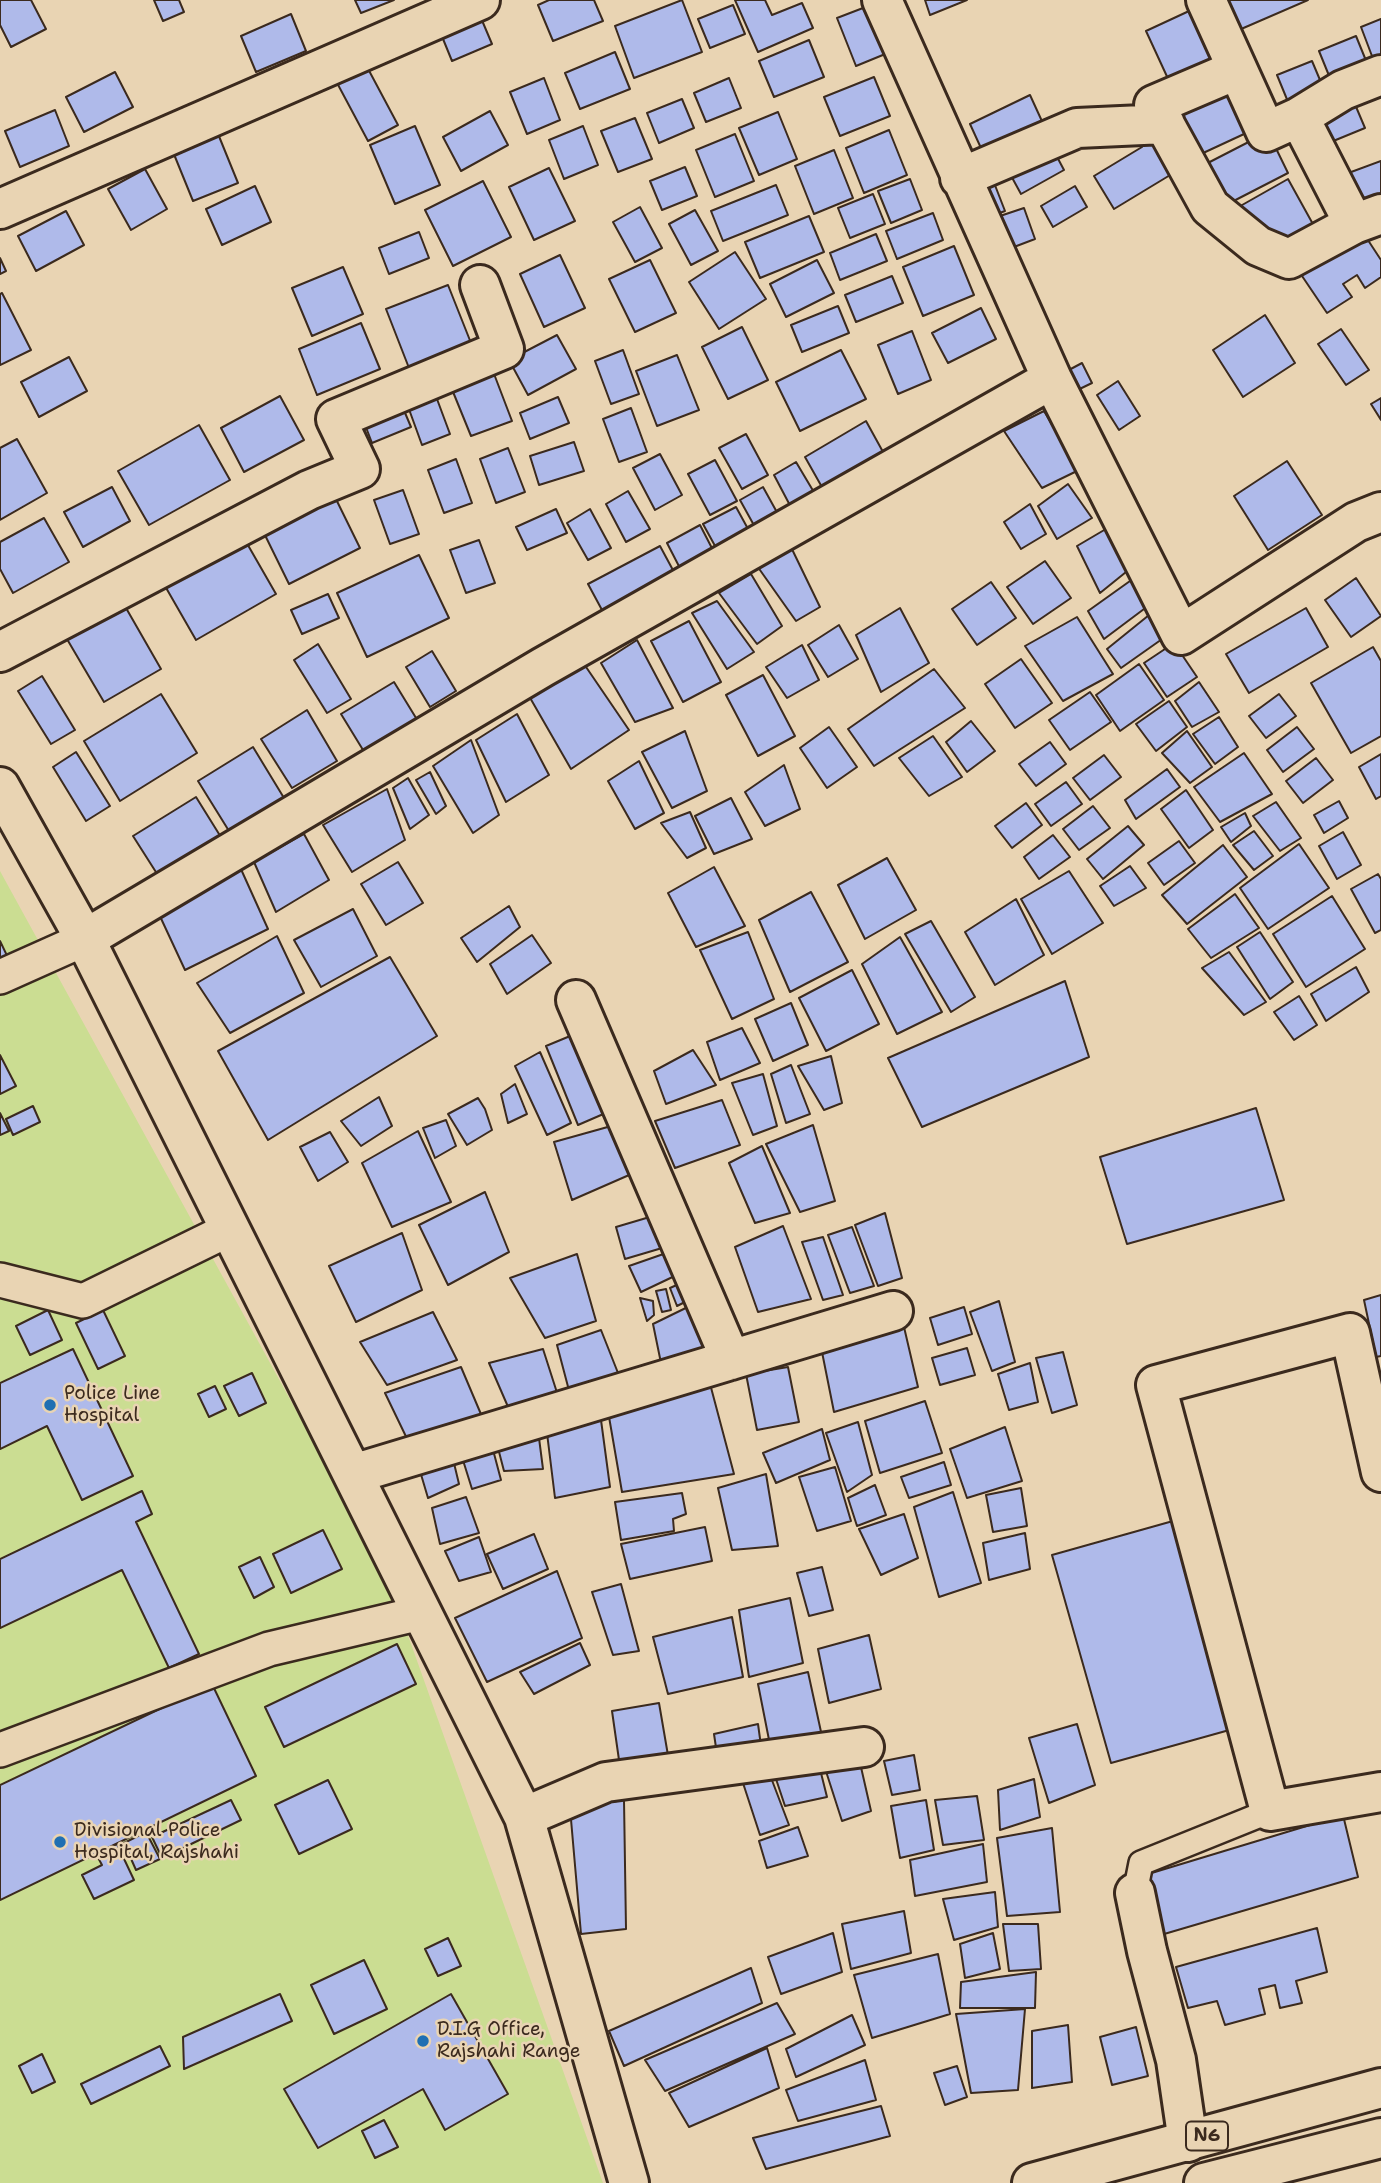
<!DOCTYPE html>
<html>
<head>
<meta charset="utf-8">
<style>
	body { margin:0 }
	canvas { display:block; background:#e9d4b3 }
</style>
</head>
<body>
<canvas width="1381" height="2183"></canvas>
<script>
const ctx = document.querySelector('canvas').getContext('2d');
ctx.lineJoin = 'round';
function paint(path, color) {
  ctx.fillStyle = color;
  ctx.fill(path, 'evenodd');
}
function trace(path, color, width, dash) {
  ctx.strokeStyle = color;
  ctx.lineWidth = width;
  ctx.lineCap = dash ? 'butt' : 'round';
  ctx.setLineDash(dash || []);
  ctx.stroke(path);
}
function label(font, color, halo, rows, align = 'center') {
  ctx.font = font + ' "Shantell Sans",sans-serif';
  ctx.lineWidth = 5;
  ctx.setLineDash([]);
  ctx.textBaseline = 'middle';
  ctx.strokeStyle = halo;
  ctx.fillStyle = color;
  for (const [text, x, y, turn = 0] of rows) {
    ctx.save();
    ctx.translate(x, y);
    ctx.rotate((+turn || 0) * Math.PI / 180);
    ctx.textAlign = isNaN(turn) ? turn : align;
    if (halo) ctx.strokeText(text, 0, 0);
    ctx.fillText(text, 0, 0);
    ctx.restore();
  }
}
const green = new Path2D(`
	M0,871L325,1463L405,1627L603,2183H0Z`);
const building = new Path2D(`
	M0,0H31L46,29L11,47L0,25Z
	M154,0H179L184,12L163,21Z
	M355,0H394L361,13Z
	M549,0H594L603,21L553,41L538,5Z
	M682,0L702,52L634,78L615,26Z
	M735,0H765L772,15L802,3L813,28L758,52Z
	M925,0H967L930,15Z
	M1209,0H1308L1225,36Z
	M876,3L895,50L856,66L837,18Z
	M733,5L745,34L710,48L698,19Z
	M1202,5L1226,56L1170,83L1146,31Z
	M291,14L306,51L256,72L241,36Z
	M481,18L492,44L452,61L441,34Z
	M1381,19V62L1375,64L1361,27Z
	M1356,36L1369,68L1332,83L1319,51Z
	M809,40L824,77L774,97L759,61Z
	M615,52L630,89L580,109L565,73Z
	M1312,61L1328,99L1293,114L1277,75Z
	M366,65L398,125L368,141L336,81Z
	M115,72L133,107L84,132L66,97Z
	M1233,76L1257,128L1201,154L1177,103Z
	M874,77L890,116L840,136L824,97Z
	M544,78L560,120L527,134L510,92Z
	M729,78L741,108L706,122L694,93Z
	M1030,95L1046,130L986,159L970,124Z
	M682,99L694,128L659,143L647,113Z
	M1354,102L1365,128L1326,144L1316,119Z
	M55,110L69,146L20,167L5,131Z
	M490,111L508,145L461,171L443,137Z
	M778,112L797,159L759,175L739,128Z
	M635,118L652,159L618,172L601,131Z
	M1128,121L1190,163L1114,209L1094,176L1142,147Z
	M214,124L238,183L193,201L169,142Z
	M415,126L440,185L395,204L370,145Z
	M583,126L598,165L564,179L549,140Z
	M889,130L907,175L864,193L846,148Z
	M1268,132L1288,173L1220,208L1200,167Z
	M735,134L754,181L715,197L696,150Z
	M1047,138L1064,170L1021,194L1003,161Z
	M834,150L853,198L814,214L795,166Z
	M1381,161V203L1357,212L1343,175Z
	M685,167L697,196L662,210L650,181Z
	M549,168L575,221L534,240L509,187Z
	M145,169L167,209L131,230L108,189Z
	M991,175L1005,211L981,220L968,183Z
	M910,179L922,210L891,223L878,191Z
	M1288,179L1314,226L1254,260L1228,213Z
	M483,181L511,237L453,266L425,210Z
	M776,185L788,215L723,241L711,211Z
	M255,186L271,222L222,245L206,209Z
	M1075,186L1087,207L1053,227L1041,206Z
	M873,194L885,224L850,238L838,208Z
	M640,207L662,248L635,262L613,222Z
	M1024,208L1035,239L985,258L973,225Z
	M695,210L718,251L691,265L669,224Z
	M66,211L84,245L36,271L18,236Z
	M933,213L943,240L897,259L886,231Z
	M809,216L824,252L760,278L745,242Z
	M1362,231L1381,260V277L1365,288L1357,275L1343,284L1352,297L1327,313L1300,273Z
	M419,232L429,258L389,274L379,248Z
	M876,234L887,261L840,280L830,253Z
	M954,246L974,295L923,316L903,267Z
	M735,252L766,299L719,329L689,282Z
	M560,255L585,308L544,327L520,274Z
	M0,258L6,271L0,274Z
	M650,260L676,313L635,332L609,279Z
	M817,260L834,293L786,317L770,284Z
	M343,267L363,314L312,336L292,288Z
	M892,276L903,303L856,322L845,295Z
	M448,285L471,343L409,368L386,309Z
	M2,293L31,350L0,365V294Z
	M838,306L849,333L802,352L791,325Z
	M981,308L996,339L948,363L932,333Z
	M1265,315L1295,363L1243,397L1213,350Z
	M361,323L380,369L317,395L299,349Z
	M742,327L768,380L728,399L702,347Z
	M1341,329L1369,370L1346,385L1318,344Z
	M912,331L931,380L898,394L878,345Z
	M557,335L576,369L528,395L509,360Z
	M623,350L639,394L611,404L595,361Z
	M841,350L866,399L800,431L776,382Z
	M677,355L699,410L657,426L636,371Z
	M69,357L87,391L39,417L21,382Z
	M1082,363L1092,383L1061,398L1052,379Z
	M491,366L512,421L471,436L449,382Z
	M1118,381L1140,416L1119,430L1097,395Z
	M434,391L450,434L422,445L406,401Z
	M280,396L304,440L244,472L221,428Z
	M558,397L569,423L530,439L520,413Z
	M1381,398V420L1371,404Z
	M400,401L411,427L372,443L362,417Z
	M631,408L647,452L619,462L603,419Z
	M1044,411L1079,470L1042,488L1004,431Z
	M866,421L888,461L827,496L805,457Z
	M199,425L230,480L149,525L118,471Z
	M746,434L768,475L742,489L719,448Z
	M17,439L47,493L0,520V448Z
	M574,442L584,471L539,485L530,456Z
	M508,448L525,492L496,503L480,459Z
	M660,454L682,495L655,510L633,468Z
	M456,459L472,503L444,513L428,470Z
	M715,460L737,501L710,515L688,474Z
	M1287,461L1322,515L1268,550L1234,496Z
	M796,462L818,499L794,513L774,475Z
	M1068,484L1092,518L1057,539L1038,506Z
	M112,487L130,521L83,547L64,512Z
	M763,487L784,525L761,538L740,500Z
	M403,490L419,534L390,544L374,500Z
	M332,491L360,548L289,584L261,527Z
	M628,491L650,529L626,542L606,504Z
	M1030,504L1046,534L1021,549L1004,522Z
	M736,507L753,538L720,555L703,524Z
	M556,509L567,533L527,550L516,527Z
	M590,509L611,548L588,560L567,523Z
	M44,518L69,562L13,593L0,569V542Z
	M700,525L716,556L683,574L667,543Z
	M1111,526L1131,568L1100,593L1077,546Z
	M245,540L276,594L196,640L165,586Z
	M479,540L495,583L466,593L450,550Z
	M789,543L820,607L796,621L755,563Z
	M660,546L681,585L609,623L588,584Z
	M419,555L449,618L367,657L337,593Z
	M1045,561L1071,598L1033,624L1007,587Z
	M751,574L782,626L757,644L719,593Z
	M1137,576L1152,603L1104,639L1088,611Z
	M1356,578L1381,616L1351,637L1325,600Z
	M991,582L1016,618L977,645L952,609Z
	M328,594L339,618L302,634L291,610Z
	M122,601L161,669L104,702L64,634Z
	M717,601L754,652L727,669L692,613Z
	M900,608L929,663L881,692L856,635Z
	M1306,608L1328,647L1249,693L1226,654Z
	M1154,611L1165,637L1121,668L1107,649Z
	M1077,617L1113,674L1063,701L1025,646Z
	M689,621L721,682L683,702L651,641Z
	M839,625L858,659L828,677L808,645Z
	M637,640L673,708L635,722L601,663Z
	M1174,643L1197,677L1167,697L1144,663Z
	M318,644L351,699L327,713L294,660Z
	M802,645L819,680L787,698L766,667Z
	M1373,647L1381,661V736L1351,753L1311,683Z
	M432,651L456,691L430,707L406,667Z
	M1021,659L1052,703L1015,728L985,684Z
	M584,664L629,730L571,769L529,696Z
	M1139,664L1164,700L1120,731L1096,695Z
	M934,669L965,708L874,766L848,729Z
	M763,675L795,736L758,756L726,695Z
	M42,676L75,730L51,744L18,691Z
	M394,682L424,731L371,763L341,714Z
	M1199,682L1219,712L1192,727L1175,701Z
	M1090,692L1111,722L1070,750L1049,720Z
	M161,694L197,753L120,801L84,741Z
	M1279,694L1296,716L1266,738L1249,716Z
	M1169,701L1187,727L1156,751L1136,724Z
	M307,710L337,761L292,788L261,739Z
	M517,714L549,775L506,802L476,740Z
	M1219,717L1238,747L1215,764L1193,734Z
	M971,721L995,751L967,772L946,742Z
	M829,727L857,767L827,788L800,748Z
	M1297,727L1314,749L1283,772L1267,750Z
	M685,731L707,791L672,808L642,752Z
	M1187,731L1212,767L1190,783L1162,753Z
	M933,736L962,777L929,796L899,758Z
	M471,740L499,815L473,833L433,766Z
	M1050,742L1066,764L1036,786L1019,764Z
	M253,747L284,798L229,831L198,781Z
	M76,752L110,806L86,821L53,767Z
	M1244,753L1272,794L1220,822L1194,787Z
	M1381,754V796L1376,799L1359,767Z
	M1104,755L1121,777L1090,800L1073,778Z
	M1316,758L1333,780L1303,803L1286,781Z
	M639,761L664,813L635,829L608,781Z
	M784,765L800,809L765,826L745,792Z
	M1167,769L1180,787L1136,819L1125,800Z
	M430,772L446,806L436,814L416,780Z
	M408,778L429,815L410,829L393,788Z
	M1066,782L1082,804L1051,826L1035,804Z
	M387,789L405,840L352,872L323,825Z
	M1186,790L1213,830L1189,848L1161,809Z
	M196,797L224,842L161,880L133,836Z
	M731,798L752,839L714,854L695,816Z
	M1339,801L1348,818L1324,833L1314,815Z
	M1276,802L1301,838L1280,851L1253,816Z
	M1026,803L1042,825L1012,848L995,826Z
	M1093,806L1110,828L1079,850L1063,829Z
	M690,812L706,848L687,858L661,823Z
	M1245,813L1251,826L1231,842L1221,827Z
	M1128,826L1144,845L1103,879L1087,859Z
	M1254,831L1273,856L1254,870L1233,845Z
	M1343,832L1361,865L1337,879L1319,846Z
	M304,834L329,880L276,912L254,862Z
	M1053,835L1070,857L1039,879L1024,857Z
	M1179,841L1195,863L1164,885L1148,863Z
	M1299,844L1329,888L1268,929L1240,888Z
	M1223,845L1247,877L1187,924L1162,895Z
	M887,858L916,910L865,939L838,885Z
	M398,862L423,903L386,925L361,884Z
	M1130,866L1146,888L1114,906L1100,886Z
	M240,867L268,929L185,970L158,912Z
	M714,867L745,926L696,947L668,893Z
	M1069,871L1103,923L1052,954L1021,899Z
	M1378,874L1381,879V930L1375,933L1351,889Z
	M811,892L848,962L790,992L759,920Z
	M1235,894L1259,928L1211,958L1188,929Z
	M1332,896L1365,949L1306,987L1273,934Z
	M1016,899L1044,955L995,985L965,932Z
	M509,906L520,927L477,962L461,938Z
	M353,909L377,956L321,987L294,940Z
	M931,921L975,997L951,1012L905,934Z
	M748,932L774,999L732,1019L700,950Z
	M1260,932L1293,982L1270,999L1237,947Z
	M532,935L551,963L507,994L490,964Z
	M277,936L304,993L230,1033L197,983Z
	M900,937L942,1012L897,1034L862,964Z
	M0,941L10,962L0,966Z
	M1229,952L1266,1002L1244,1015L1202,968Z
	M390,957L437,1036L268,1140L218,1051Z
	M1356,967L1369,992L1326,1021L1311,994Z
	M852,970L879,1024L826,1051L799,998Z
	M1065,981L1089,1057L922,1127L888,1058Z
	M1299,996L1317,1025L1294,1040L1274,1012Z
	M791,1003L808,1045L773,1061L755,1019Z
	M742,1028L760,1063L720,1080L707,1042Z
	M575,1034L608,1112L578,1125L546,1046Z
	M693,1050L716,1085L666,1104L654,1071Z
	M540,1052L571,1123L547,1135L515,1066Z
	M0,1055L16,1086L0,1094Z
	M831,1056L842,1103L824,1110L798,1066Z
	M791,1065L810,1114L786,1123L771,1074Z
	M763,1074L777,1126L753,1135L732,1083Z
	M515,1084L527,1114L508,1123L501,1094Z
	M379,1097L392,1126L361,1146L341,1121Z
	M478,1098L485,1109L492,1130L467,1145L448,1114Z
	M722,1100L740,1145L675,1168L655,1121Z
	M33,1106L40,1122L13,1135L6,1119Z
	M1256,1108L1284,1200L1127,1244L1100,1157Z
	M0,1113L9,1131L0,1135Z
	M446,1120L456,1146L435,1158L423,1128Z
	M622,1123L636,1172L572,1200L554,1142Z
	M813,1125L835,1201L800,1212L766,1144Z
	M418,1131L451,1202L392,1227L362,1163Z
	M330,1132L348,1162L318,1181L300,1147Z
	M762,1146L790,1213L755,1223L729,1163Z
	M485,1192L509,1252L448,1285L419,1225Z
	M670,1211L679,1243L625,1259L616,1227Z
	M885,1213L902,1278L878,1286L855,1225Z
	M783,1226L811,1299L758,1312L735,1247Z
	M852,1227L874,1286L850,1293L828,1235Z
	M402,1233L422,1290L356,1322L329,1266Z
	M823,1237L843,1295L823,1300L802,1242Z
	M675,1250L681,1273L641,1292L629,1266Z
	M577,1254L596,1321L545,1338L510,1278Z
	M679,1284L685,1302L677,1306L670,1288Z
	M666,1289L671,1310L662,1312L656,1291Z
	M1381,1295V1356L1376,1357L1364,1300Z
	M640,1298L653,1301L654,1315L647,1321Z
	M999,1301L1015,1362L992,1371L970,1312Z
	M698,1302L717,1350L661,1363L653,1324Z
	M964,1307L972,1334L938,1345L930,1318Z
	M48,1310L62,1340L30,1355L16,1326Z
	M103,1310L125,1356L98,1369L76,1323Z
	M433,1312L457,1360L387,1385L360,1342Z
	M904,1327L918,1387L834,1412L822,1352L864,1336Z
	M601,1330L620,1378L571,1398L557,1345Z
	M967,1348L975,1375L940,1385L932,1358Z
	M73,1349L133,1476L82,1500L47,1426L0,1449V1383Z
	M543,1349L560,1402L512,1416L489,1363Z
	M1063,1352L1077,1405L1052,1413L1036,1358Z
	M1030,1363L1038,1402L1009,1410L998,1374Z
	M461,1367L486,1426L412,1449L385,1393Z
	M788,1367L799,1422L757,1430L746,1374Z
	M252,1373L266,1403L239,1416L224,1386Z
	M709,1380L734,1474L622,1492L608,1411Z
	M215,1386L226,1409L209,1417L198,1394Z
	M925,1401L942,1453L880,1473L865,1421Z
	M601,1420L610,1487L555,1498L547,1433Z
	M858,1422L872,1475L847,1492L826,1433Z
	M1005,1427L1022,1481L967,1498L950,1449Z
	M822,1429L830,1460L776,1483L763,1453Z
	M539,1438L543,1469L504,1471L498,1448Z
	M492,1446L501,1480L472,1489L462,1457Z
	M453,1459L459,1484L428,1498L420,1471Z
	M944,1462L951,1485L909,1498L901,1477Z
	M835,1467L851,1521L817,1531L799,1477Z
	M766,1474L778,1546L732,1550L718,1488Z
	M875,1485L886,1515L857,1526L848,1498Z
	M1021,1488L1027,1526L993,1532L986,1495Z
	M142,1491L152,1514L136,1522L199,1654L169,1668L122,1570L0,1628V1559Z
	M953,1492L981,1583L939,1597L914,1507Z
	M682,1493L686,1514L673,1519L674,1531L621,1540L615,1502Z
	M466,1497L479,1533L440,1544L432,1508Z
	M904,1514L918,1558L881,1575L859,1529Z
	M1173,1521L1233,1729L1111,1763L1052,1555Z
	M705,1527L712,1561L630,1579L621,1544Z
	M323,1530L342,1569L291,1593L273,1554Z
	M1025,1533L1030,1569L989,1580L983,1543Z
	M534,1534L548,1569L503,1589L487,1554Z
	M479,1537L491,1572L459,1581L445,1551Z
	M260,1557L274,1587L254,1598L239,1567Z
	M822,1567L833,1610L809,1616L797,1573Z
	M557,1571L582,1638L487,1682L455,1618Z
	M621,1584L639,1651L613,1655L592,1592Z
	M790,1598L803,1663L749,1677L739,1610Z
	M732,1617L743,1677L668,1694L653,1637Z
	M869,1635L881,1689L829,1703L818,1649Z
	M580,1643L590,1665L534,1694L520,1672Z
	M397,1644L416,1684L284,1747L265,1707Z
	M808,1672L823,1741L771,1750L758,1684Z
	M212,1684L256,1776L0,1900V1785Z
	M659,1703L670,1767L621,1774L612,1711Z
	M758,1724L762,1753L718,1761L714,1734Z
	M1077,1724L1095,1785L1049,1803L1029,1738Z
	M858,1754L871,1811L842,1821L823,1762Z
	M914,1755L920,1790L892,1795L884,1761Z
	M819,1765L827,1797L785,1806L774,1773Z
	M770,1775L789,1825L760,1835L743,1783Z
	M1034,1779L1040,1817L1000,1830L998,1790Z
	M328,1780L352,1829L299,1854L275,1805Z
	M977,1796L984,1840L943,1845L935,1800Z
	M231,1800L241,1820L162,1858L152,1837Z
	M624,1800L626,1929L581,1934L570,1808Z
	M926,1800L934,1850L900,1858L891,1806Z
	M1343,1815L1358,1877L1154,1937L1145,1875Z
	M798,1827L808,1856L767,1868L759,1841Z
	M1052,1828L1060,1912L1007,1916L997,1838Z
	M146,1832L160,1859L136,1870L124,1843Z
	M117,1844L134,1880L94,1899L82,1875L102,1865L96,1854Z
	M983,1844L987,1882L915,1896L910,1860Z
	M995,1892L998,1927L954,1940L943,1899Z
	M904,1911L911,1953L851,1969L842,1924Z
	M1003,1924H1038L1041,1969L1009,1971Z
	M1317,1928L1327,1972L1296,1981L1302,2003L1280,2008L1275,1985L1259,1989L1265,2014L1225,2025L1217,2001L1188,2008L1176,1967Z
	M833,1933L842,1972L781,1994L768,1957Z
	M993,1933L1000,1969L965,1978L960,1944Z
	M448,1938L461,1966L438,1976L425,1949Z
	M938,1954L950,2014L872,2038L854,1975Z
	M364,1960L387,2009L334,2034L311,1985Z
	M751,1968L762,2003L624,2066L609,2031Z
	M1036,1972L1035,2008H960L961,1982Z
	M280,1994L292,2021L184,2069L183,2037Z
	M451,1994L508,2094L445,2130L423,2089L318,2148L284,2089Z
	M777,2003L795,2034L665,2091L645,2060Z
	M1025,2009L1018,2090L971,2093L956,2014Z
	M852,2015L865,2045L796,2077L786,2049Z
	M1068,2025L1072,2082L1032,2088V2031Z
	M1136,2027L1148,2076L1112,2085L1100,2037Z
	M160,2046L170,2066L91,2104L81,2084Z
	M767,2048L779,2088L689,2127L669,2093Z
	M42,2054L55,2082L32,2093L19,2066Z
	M865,2060L876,2100L798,2121L786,2090Z
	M957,2066L967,2097L945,2105L934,2073Z
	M881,2106L890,2136L766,2169L753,2138Z
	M384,2120L398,2147L375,2158L362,2131Z`);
const service = new Path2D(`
	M1135,1893L1141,1863L1270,1811`);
const pedestrian = new Path2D(`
	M0,977L85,939
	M0,1280L83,1301L230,1229
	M0,1750L269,1649L421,1613`);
const minor = new Path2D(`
	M882,0L1052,379L1181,635L1356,522L1381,512
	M1206,0L1266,132L1299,117L1354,224L1381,214
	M1236,70L1154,105L1210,207L1258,246L1289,259L1354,224
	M1299,117L1343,90L1381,75
	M960,178L1077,128L1165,124
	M0,209L480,0
	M0,652L309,490L360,469L336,419L504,349L480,285
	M0,787L85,939L524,1817L629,2183
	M85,939L543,667L1052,379
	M576,1000L731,1360
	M1381,1472L1350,1333L1156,1385L1270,1811L1381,1792
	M353,1474L893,1311
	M524,1817L606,1782L864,1747
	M1135,1893L1147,1951L1176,2060L1188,2142`);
const trunk = new Path2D(`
	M1032,2183L1381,2088
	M1204,2183L1381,2138`);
const markers = [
	[50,1405,7,"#1f6fb2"],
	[60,1842,7,"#1f6fb2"],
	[423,2041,7,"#1f6fb2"]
];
const shields = [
	[1207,2136,42]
];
const shieldNames = [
	["N6",1207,2136]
];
const poiNames = [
	["Police Line",64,1394],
	["Hospital",64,1416],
	["Divisional Police",74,1831],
	["Hospital, Rajshahi",74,1853],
	["D.I.G Office,",437,2030],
	["Rajshahi Range",437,2052]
];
paint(green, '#cbdd92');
paint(building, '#afbaea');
trace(building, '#3b2a1e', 2);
trace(service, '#3b2a1e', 28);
trace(pedestrian, '#3b2a1e', 38);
trace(minor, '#3b2a1e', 44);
trace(trunk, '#3b2a1e', 44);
trace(service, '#e9d4b3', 23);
trace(pedestrian, '#e9d4b3', 33);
trace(minor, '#e9d4b3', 38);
trace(trunk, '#e9d4b3', 38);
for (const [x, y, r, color] of markers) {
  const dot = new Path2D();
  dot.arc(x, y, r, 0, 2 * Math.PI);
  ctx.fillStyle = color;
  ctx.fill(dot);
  trace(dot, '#e9d4b3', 2.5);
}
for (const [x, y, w] of shields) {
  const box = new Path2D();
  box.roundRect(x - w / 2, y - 14.5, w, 29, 5);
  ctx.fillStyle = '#e9d4b3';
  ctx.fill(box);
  trace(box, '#3b2a1e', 2);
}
label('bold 18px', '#3b2a1e', null, shieldNames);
label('19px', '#3b2a1e', '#e9d4b3', poiNames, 'left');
</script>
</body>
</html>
